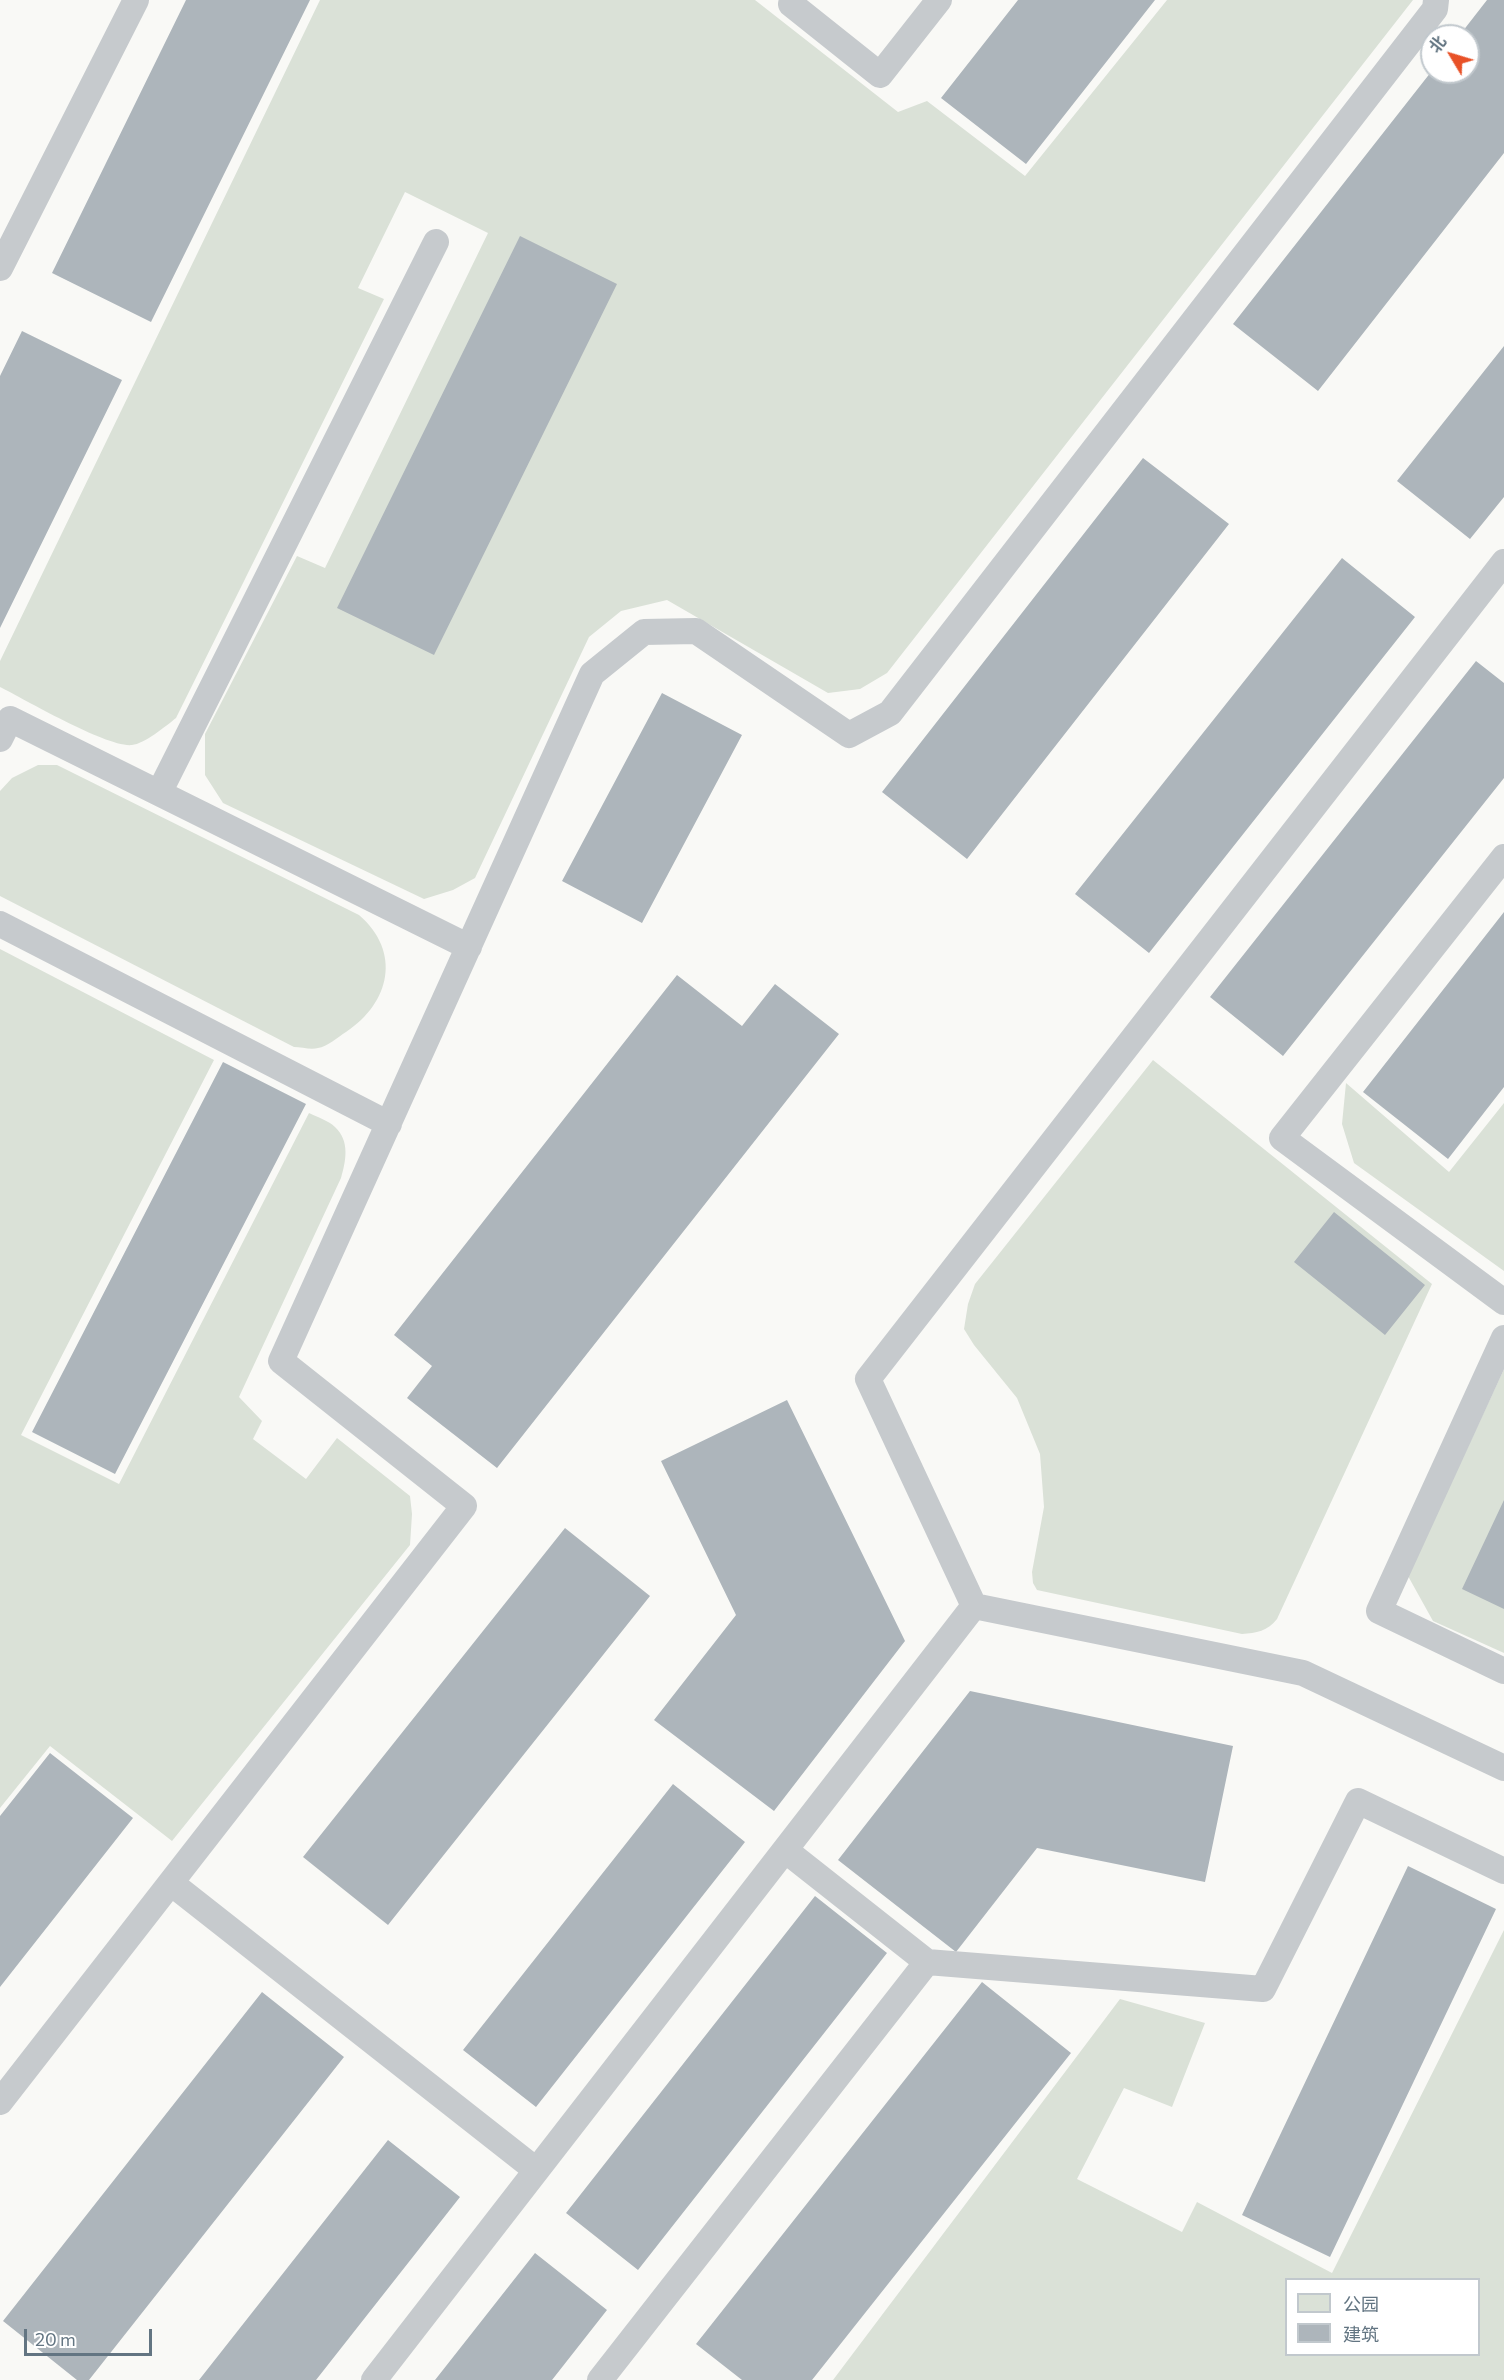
<!DOCTYPE html>
<html>
<head>
<meta charset="utf-8">
<style>
	body { margin:0 }
	#map { position:relative; width:1504px; height:2380px; overflow:hidden; background:#f9f9f6; font-family:Commissioner,"Noto Sans SC",sans-serif }
	canvas { display:block }
	.legend { position:absolute; left:1285px; top:2278px; width:195px; height:78px; box-sizing:border-box; background:#fff; border:2px solid #c1c8cd; margin:0; padding:8px 10px; list-style:none; font-size:18px; color:#637582 }
	.legend li { display:flex; align-items:center; gap:12px; height:30px }
	.legend b { width:30px; border:2px solid #c1c8cd }
	.north { position:absolute; left:1420px; top:24px; width:60px; height:60px; box-sizing:border-box; background:#fff; border:2px solid #c1c8cd; border-radius:50%; rotate:308deg; font-size:16px; font-weight:700; line-height:24px; text-align:center; color:#637582 }
	.north::after { content:''; display:block; margin:auto; width:21px; height:27px; background:#e85127; clip-path:polygon(50% 0,100% 100%,50% 72%,0 100%) }
	.scale { position:absolute; left:24px; top:2329px; width:128px; height:27px; box-sizing:border-box; border:3px solid #637582; border-top:0; padding-left:8px; font-size:18px; line-height:21px; white-space:nowrap; color:#637582; -webkit-text-stroke:4px #fff; paint-order:stroke }
</style>
</head>
<body>
<div id="map">
<canvas width="1504" height="2380"></canvas>
<ul class="legend">
<li><b style="height:16px;background:#dae1d7"></b>公园</li>
<li><b style="height:16px;background:#adb5bb"></b>建筑</li>
</ul>
<div class="north">北</div>
<div class="scale">20 m</div>
</div>
<script>
const ctx = document.querySelector('canvas').getContext('2d');
ctx.lineJoin = 'round';
function paint(path, color) {
  ctx.fillStyle = color;
  ctx.fill(path, 'evenodd');
}
function trace(path, color, width, dash) {
  ctx.strokeStyle = color;
  ctx.lineWidth = width;
  ctx.lineCap = dash ? 'butt' : 'round';
  ctx.setLineDash(dash || []);
  ctx.stroke(path);
}
const green = new Path2D(`
	M320,0H755L898,112L927,101L1025,176L1167,0H1413L887,673L860,689L828,693L667,600L621,611L589,637L475,878L453,890L424,899L223,803L205,775V734L297,556L325,568L488,233L405,192L358,288L384,299L176,718C166,726 144,744 132,745C108,748 26,700 0,687V661Z
	M38,765H57L359,915C402,952 390,1003 346,1032C338,1037 327,1047 318,1048C311,1050 301,1047 294,1047L0,896V791L12,778Z
	M0,949L214,1060L21,1435L119,1484L309,1113C317,1117 329,1121 335,1127C350,1141 346,1161 341,1178L239,1397L262,1421L253,1439L306,1479L337,1438L410,1496L412,1514L410,1545L172,1841L50,1746L0,1808Z
	M1153,1060L1432,1284L1277,1619C1268,1631 1256,1633 1242,1634L1037,1590L1033,1583L1032,1572L1044,1507L1040,1454L1017,1398L974,1345L964,1329L968,1304L975,1284Z
	M1346,1083L1449,1172L1504,1103V1271L1354,1163L1342,1124Z
	M1504,1369V1653L1433,1621L1408,1576Z
	M1504,1930V2380H833L1120,1999L1205,2023L1172,2107L1124,2088L1077,2179L1182,2232L1197,2202L1332,2273ZM1286,2280H1478V2354H1286Z`);
const building = new Path2D(`
	M186,0H310L151,322L52,273Z
	M1018,0H1155L1026,164L941,98Z
	M1487,0H1504V153L1318,391L1233,324L1431,72H1468V36H1459Z
	M520,236L617,284L434,655L337,608Z
	M22,331L122,380L0,628V376Z
	M1504,346V497L1470,539L1397,481Z
	M1143,458L1229,524L967,859L882,792Z
	M1342,558L1415,617L1149,953L1075,894Z
	M1476,661L1504,683V778L1283,1056L1210,997Z
	M662,693L742,735L642,923L562,881Z
	M1504,912V1087L1448,1159L1363,1092Z
	M677,975L742,1026L775,984L839,1034L497,1468L407,1398L432,1366L394,1335Z
	M223,1062L306,1104L115,1474L32,1432Z
	M1334,1212L1425,1285L1385,1335L1294,1262Z
	M787,1400L905,1641L774,1811L654,1720L736,1615L661,1461Z
	M1504,1500V1609L1462,1589Z
	M565,1528L650,1596L388,1925L303,1857Z
	M970,1691L1233,1746L1205,1882L1037,1848L956,1952L838,1860Z
	M50,1753L133,1818L0,1987V1816Z
	M673,1784L745,1842L536,2107L463,2050Z
	M1408,1866L1496,1909L1330,2257L1242,2215Z
	M815,1896L887,1953L638,2270L566,2213Z
	M982,1982L1071,2053L812,2380H742L696,2344Z
	M262,1992L344,2057L89,2380H77L3,2321Z
	M388,2140L460,2197L316,2380H199Z
	M535,2253L607,2310L552,2380H435Z`);
const service = new Path2D(`
	M794,0L791,4L880,75L939,0
	M0,268L136,0
	M0,739L10,719L469,947
	M159,793L436,242
	M1504,857L1282,1138L1504,1302
	M0,924L389,1124
	M1504,1338L1379,1611L1504,1671
	M974,1606L1303,1673L1504,1768
	M785,1850L927,1962
	M171,1883L536,2170
	M0,2102L464,1506L281,1361L592,674L644,632L696,631L849,735L890,713L1435,9L1436,0
	M374,2380L974,1606L868,1379L1504,562
	M600,2380L927,1962L1263,1989L1358,1801L1504,1871`);
paint(green, '#dae1d7');
paint(building, '#adb5bb');
trace(service, '#c6cacd', 26);
</script>
</body>
</html>
